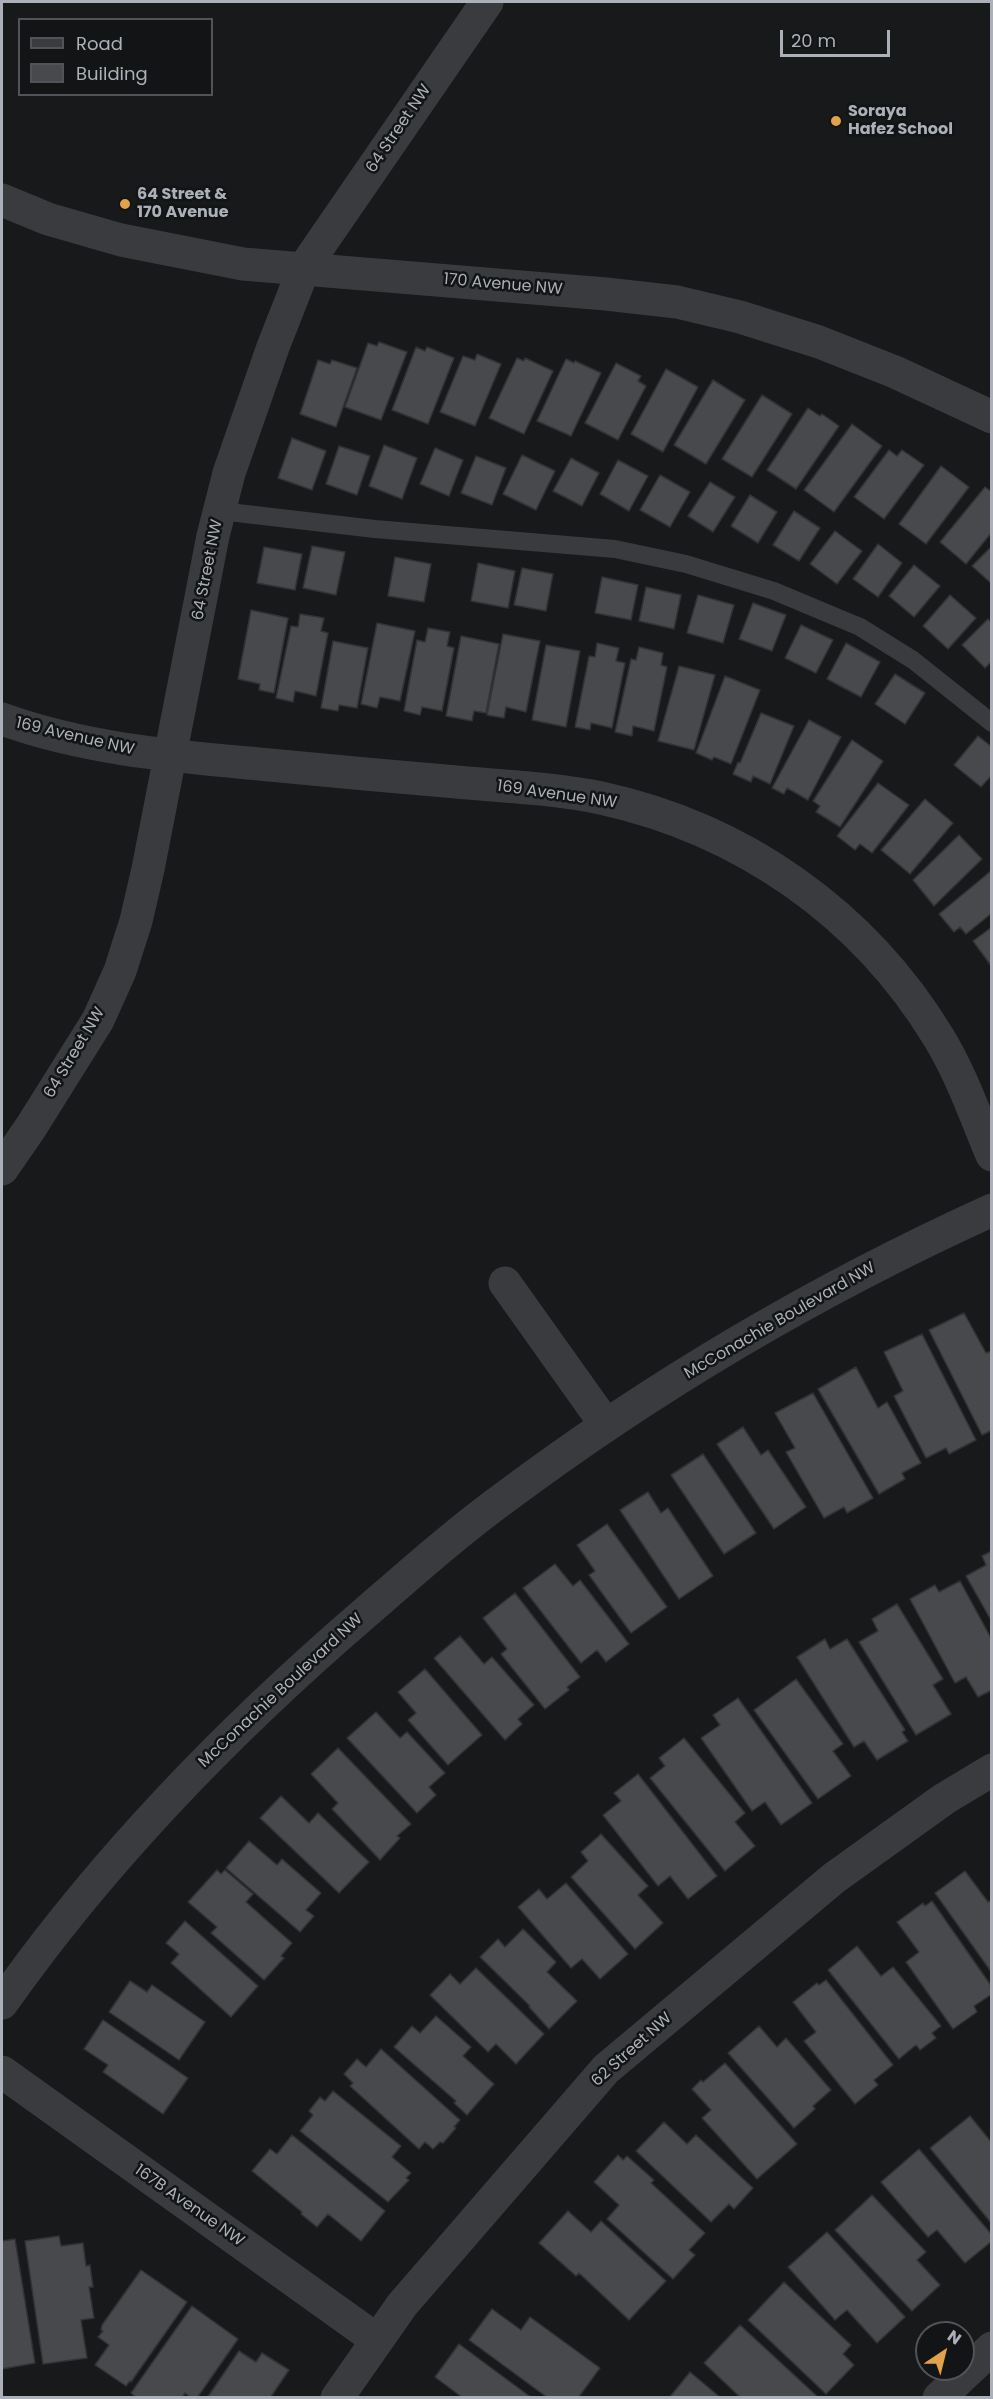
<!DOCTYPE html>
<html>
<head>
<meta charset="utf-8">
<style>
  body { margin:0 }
  #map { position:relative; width:993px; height:2399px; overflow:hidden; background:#18191a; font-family:Poppins,sans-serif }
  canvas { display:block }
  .frame { position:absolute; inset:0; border:3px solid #acb1b9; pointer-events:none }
  .legend { position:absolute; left:18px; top:18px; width:195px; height:78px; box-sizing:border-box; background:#131415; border:2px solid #505357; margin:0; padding:8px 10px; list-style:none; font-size:18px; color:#acb1b9 }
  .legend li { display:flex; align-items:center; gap:12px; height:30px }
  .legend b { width:30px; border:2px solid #505357 }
  .north { position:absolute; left:915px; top:2321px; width:60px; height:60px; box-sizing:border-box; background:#131415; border:2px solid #505357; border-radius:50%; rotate:35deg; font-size:16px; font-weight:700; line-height:24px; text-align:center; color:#acb1b9 }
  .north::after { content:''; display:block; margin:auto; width:21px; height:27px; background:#e0a24a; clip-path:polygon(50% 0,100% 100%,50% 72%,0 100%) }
  .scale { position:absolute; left:780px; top:30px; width:110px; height:27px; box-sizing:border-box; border:3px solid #acb1b9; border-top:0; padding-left:8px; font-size:18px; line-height:21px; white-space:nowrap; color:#acb1b9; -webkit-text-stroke:4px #131415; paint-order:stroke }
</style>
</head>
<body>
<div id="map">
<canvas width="993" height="2399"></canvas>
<div class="frame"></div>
<ul class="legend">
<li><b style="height:8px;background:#3a3b3f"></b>Road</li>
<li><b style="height:16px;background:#48494d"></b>Building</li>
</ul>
<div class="north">N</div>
<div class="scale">20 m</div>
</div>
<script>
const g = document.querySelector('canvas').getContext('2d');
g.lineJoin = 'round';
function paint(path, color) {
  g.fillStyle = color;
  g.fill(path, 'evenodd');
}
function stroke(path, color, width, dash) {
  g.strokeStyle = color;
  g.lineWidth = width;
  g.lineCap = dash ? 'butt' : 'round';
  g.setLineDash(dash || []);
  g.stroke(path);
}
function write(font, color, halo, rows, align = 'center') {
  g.font = font + ' Poppins,sans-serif';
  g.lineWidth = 5;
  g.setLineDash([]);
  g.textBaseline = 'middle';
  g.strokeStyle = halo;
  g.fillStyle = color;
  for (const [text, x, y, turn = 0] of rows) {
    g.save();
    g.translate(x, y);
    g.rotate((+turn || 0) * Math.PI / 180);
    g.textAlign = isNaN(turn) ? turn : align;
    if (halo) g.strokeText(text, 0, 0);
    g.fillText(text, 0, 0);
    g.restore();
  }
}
const building = new Path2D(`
  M379 342 407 352 381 420 345 407 368 343 377 346Z
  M416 347 425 351 427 347 454 358 428 424 392 410Z
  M477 354 501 364 475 426 440 412 463 356 475 360Z
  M517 358 524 361 525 358 553 371 524 434 489 418Z
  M566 359 574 363 575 361 601 373 571 436 537 421Z
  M318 360 330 364 332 360 357 368 336 427 300 414Z
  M616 363 641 376 638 381 646 386 618 440 585 423Z
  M666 369 698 387 663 452 631 434Z
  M713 380 745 400 706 464 674 445Z
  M762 395 792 414 752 477 722 459Z
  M808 408 820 416 822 414 839 426 796 489 767 470Z
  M852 424 882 446 834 512 804 490Z
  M292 438 326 451 312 490 278 478Z
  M384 445 417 458 402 499 369 486Z
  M339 446 370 456 357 495 326 484Z
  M435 448 463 460 449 496 420 484Z
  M889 450 897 456 902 450 924 465 884 519 854 497Z
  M522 455 555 471 536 510 503 494Z
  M476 456 506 468 492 505 461 493Z
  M571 458 599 473 582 506 553 491Z
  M618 460 648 476 629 511 600 494Z
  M941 466 969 487 926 544 899 524Z
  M660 475 690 492 670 527 640 510Z
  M710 482 735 497 713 532 688 516Z
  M985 487 992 492V532L966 564 940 542Z
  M750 495 777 512 758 543 731 526Z
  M794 511 820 528 799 561 773 545Z
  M835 531 862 551 837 584 810 564Z
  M878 544 902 563 878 597 853 579Z
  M312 546 345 552 336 595 303 588Z
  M992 546V584L972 566Z
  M264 547 302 554 295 590 257 583Z
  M395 557 431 564 424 602 388 596Z
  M478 563 515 571 508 608 471 601Z
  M914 565 940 586 914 617 889 596Z
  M522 568 553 574 546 611 514 605Z
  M602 577 638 585 631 620 595 613Z
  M646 587 681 595 674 629 639 621Z
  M698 595 734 605 723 643 687 633Z
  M950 595 976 618 948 649 923 626Z
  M753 603 786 615 772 651 739 639Z
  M251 610 288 618 274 693 259 690 260 684 238 679Z
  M300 614 324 618 321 631 328 633 316 696 295 691 293 702 276 698 291 626 298 627Z
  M988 619 992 623V661L985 668 962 645Z
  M377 623 415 631 400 701 380 697 377 708 361 704Z
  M801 625 833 640 816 673 785 658Z
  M428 628 450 632 447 646 454 648 442 711 422 707 420 715 404 711 417 640 425 642Z
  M503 634 540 641 526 712 506 707 504 718 487 715Z
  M461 636 499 644 486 713 474 711 472 721 446 716Z
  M333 641 368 648 357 708 339 705 338 711 321 708Z
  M597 643 619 648 616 661 625 663 612 728 591 723 590 730 575 727 589 656 595 657Z
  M846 643 880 662 861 697 827 679Z
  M546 645 580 651 566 727 532 720Z
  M639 647 663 653 661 665 667 667 654 731 633 726 632 736 615 732 631 659 636 660Z
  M679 666 715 675 694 750 658 741Z
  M895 674 925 693 905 724 875 704Z
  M725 676 760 690 731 764 714 757 712 760 696 753Z
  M761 713 794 726 770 784 753 776 751 782 733 774 738 762 740 763Z
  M809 720 841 737 808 800 787 788 784 794 772 788Z
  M978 736 992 747V775L981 787 954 765Z
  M852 740 883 761 840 827 816 812 820 806 813 801Z
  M878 783 909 805 872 853 860 844 855 850 837 836Z
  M925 799 953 823 910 874 881 850Z
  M959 835 982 859 934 906 913 880Z
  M992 870V913L966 934 960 927 954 932 939 914Z
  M992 927V967L973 941Z
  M964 1313 986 1353 992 1351V1430L982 1435 929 1330Z
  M922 1334 976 1440 949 1454 946 1448 926 1458 894 1396 903 1391 884 1352Z
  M856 1367 878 1408 887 1402 921 1463 902 1473 905 1479 879 1494 818 1389Z
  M813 1393 873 1498 847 1513 844 1507 824 1518 786 1452 795 1448 775 1413Z
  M743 1427 761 1455 768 1450 806 1507 774 1529 717 1444Z
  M703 1454 756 1533 724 1554 671 1475Z
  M648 1492 661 1513 668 1508 713 1576 679 1599 620 1510Z
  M607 1524 667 1607 631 1633 589 1575 595 1571 577 1545Z
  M992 1551V1622L966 1576 986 1565 982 1556Z
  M555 1564 573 1586 580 1580 629 1644 606 1662 597 1650 581 1663 523 1588Z
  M960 1581 992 1640V1690L978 1697 966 1677 955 1683 910 1599 935 1585 939 1592Z
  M515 1593 580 1677 567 1687 569 1690 545 1709 501 1654 507 1649 483 1618Z
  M897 1604 943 1679 933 1685 951 1714 916 1735 859 1642 878 1631 872 1619Z
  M460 1636 484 1664 492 1657 534 1705 518 1719 522 1724 505 1740 434 1658Z
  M825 1639 830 1649 847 1639 905 1730 902 1732 908 1741 877 1760 864 1741 854 1747 797 1657Z
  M425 1669 482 1735 448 1765 408 1720 416 1713 398 1692Z
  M796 1679 843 1744 833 1751 851 1776 818 1799 754 1710Z
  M738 1698 812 1803 781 1825 765 1802 752 1811 701 1738 720 1725 713 1715Z
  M376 1712 400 1738 407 1732 445 1773 429 1787 436 1795 417 1813 347 1738Z
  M684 1738 745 1813 735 1822 755 1846 725 1871 650 1778 665 1766 659 1758Z
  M338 1748 411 1824 397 1836 400 1838 380 1860 332 1809 338 1803 311 1774Z
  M638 1774 717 1876 688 1899 670 1876 658 1886 603 1815 621 1801 614 1793Z
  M281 1796 309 1823 318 1813 369 1862 339 1893 260 1818Z
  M601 1834 648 1886 638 1895 663 1923 635 1949 571 1877 588 1861 581 1852Z
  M249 1841 277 1865 282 1859 321 1893 306 1910 314 1916 300 1932 226 1868Z
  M217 1870 221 1874 225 1870 253 1894 246 1902 292 1943 281 1956 284 1958 264 1980 211 1933 217 1927 188 1902Z
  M965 1871 988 1902 992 1900V1973L935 1893Z
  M566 1883 628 1954 600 1979 582 1959 571 1968 518 1907 539 1889 547 1899Z
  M932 1901 992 1987V1994L974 2006 977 2012 953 2029 906 1962 919 1952 897 1922 923 1903 925 1906Z
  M185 1921 258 1986 231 2017 171 1963 179 1954 166 1943Z
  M523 1929 556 1962 547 1972 577 2001 549 2029 529 2007 530 2006 480 1957 498 1939 505 1947Z
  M857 1946 881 1976 893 1967 941 2026 932 2033 936 2038 920 2050 916 2045 899 2059 828 1970Z
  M476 1968 544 2034 516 2064 496 2044 488 2052 430 1995 450 1974 460 1984Z
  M826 1980 893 2065 874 2080 878 2085 855 2104 804 2041 816 2032 793 2002 817 1983 819 1985Z
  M130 1981 147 1992 152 1985 205 2022 179 2060 109 2012Z
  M436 2016 471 2047 463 2056 494 2084 467 2115 454 2103 456 2101 394 2047 412 2026 420 2033Z
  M103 2020 188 2078 163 2114 103 2072 108 2065 84 2049Z
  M759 2026 777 2047 786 2038 831 2090 813 2106 815 2109 794 2128 728 2053Z
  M381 2049 460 2120 454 2127 456 2128 443 2143 440 2142 433 2149 425 2142 419 2149 350 2086 353 2083 344 2074 357 2059 366 2067Z
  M725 2063 797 2144 757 2179 702 2118 711 2110 692 2089 701 2080 703 2082Z
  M333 2091 401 2146 392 2157 411 2173 406 2178 409 2180 388 2202 300 2131 313 2115 309 2111 320 2097 325 2101Z
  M970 2116 992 2143V2224L930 2148Z
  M664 2122 687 2144 696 2135 753 2188 734 2209 729 2204 711 2222 636 2151Z
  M292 2135 385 2211 361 2241 328 2214 317 2227 301 2214 302 2212 252 2171 270 2149 277 2154Z
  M919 2149 992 2235V2241L965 2263 937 2230 928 2237 881 2182Z
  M618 2155 623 2160 627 2156 654 2180 651 2183 705 2233 689 2250 695 2255 673 2279 607 2219 619 2205 594 2182Z
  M872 2195 926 2252 917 2260 940 2285 912 2311 835 2230Z
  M568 2211 591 2232 601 2221 666 2281 629 2320 579 2273 576 2276 539 2243Z
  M827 2232 905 2317 877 2343 847 2310 835 2320 788 2267Z
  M59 2236 61 2246 83 2243 86 2266 90 2265 93 2287H89L94 2318 81 2320 87 2358 43 2364 25 2241Z
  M15 2239 35 2363 2 2369V2241Z
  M141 2270 187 2302 131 2382 130 2381 126 2386 95 2365 109 2345 98 2337 103 2331 101 2330 102 2325Z
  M784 2282 851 2345 843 2354 854 2365 826 2394 748 2320Z
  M192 2306 238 2339 197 2398H191L185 2393 182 2398H137L131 2393Z
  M492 2309 521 2330 530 2317 600 2368 578 2398H548L469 2340Z
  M740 2325 819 2398H741L704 2363Z
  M459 2344 532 2398H463L435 2377Z
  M239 2351 256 2362 262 2353 289 2370 270 2398H207Z
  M690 2372 721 2398H669Z`);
paint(building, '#48494d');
stroke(building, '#333336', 1.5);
stroke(new Path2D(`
  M220 511 375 529 615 549 686 564 774 591 860 627 913 660 992 723`), '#3a3b3f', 18);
stroke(new Path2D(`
  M2 719C85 749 172 756 259 764 329 771 398 777 468 783 512 787 558 789 601 798 743 829 864 914 939 1038 961 1074 975 1115 992 1155
  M2 1169 31 1127 98 1020 120 971 136 921 148 869 213 536 229 473 273 347 304 268 487 2
  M505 1283 606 1425
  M2 2072 377 2340
  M337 2398 402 2305 606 2069 834 1878 944 1799 992 1770
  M939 2398 992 2348`), '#3a3b3f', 33);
stroke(new Path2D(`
  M2 200 48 219 121 240 243 264 606 294 677 302 740 317 819 342 895 372 992 417
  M2 2003C105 1857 230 1729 365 1613 410 1574 456 1533 504 1498 655 1385 820 1288 992 1210`), '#3a3b3f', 33);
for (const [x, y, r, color] of [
  [836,121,6,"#e0a24a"],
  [125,204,6,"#e0a24a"]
]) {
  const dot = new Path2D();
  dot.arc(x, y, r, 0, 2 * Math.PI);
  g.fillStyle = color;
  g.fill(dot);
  stroke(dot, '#131415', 2);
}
write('bold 16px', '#acb1b9', '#131415', [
  ["Soraya",848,112],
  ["Hafez School",848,130],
  ["64 Street &",137,195],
  ["170 Avenue",137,213]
], 'left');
write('16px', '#acb1b9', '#131415', [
  ["64 Street NW",399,129,-56],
  ["170 Avenue NW",503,285,5],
  ["64 Street NW",208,570,-79],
  ["169 Avenue NW",75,737,13],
  ["169 Avenue NW",557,795,8],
  ["64 Street NW",75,1053,-59],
  ["McConachie Boulevard NW",780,1321,-30],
  ["McConachie Boulevard NW",281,1691,-43],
  ["62 Street NW",632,2050,-42],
  ["167B Avenue NW",189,2206,35]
]);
</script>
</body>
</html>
